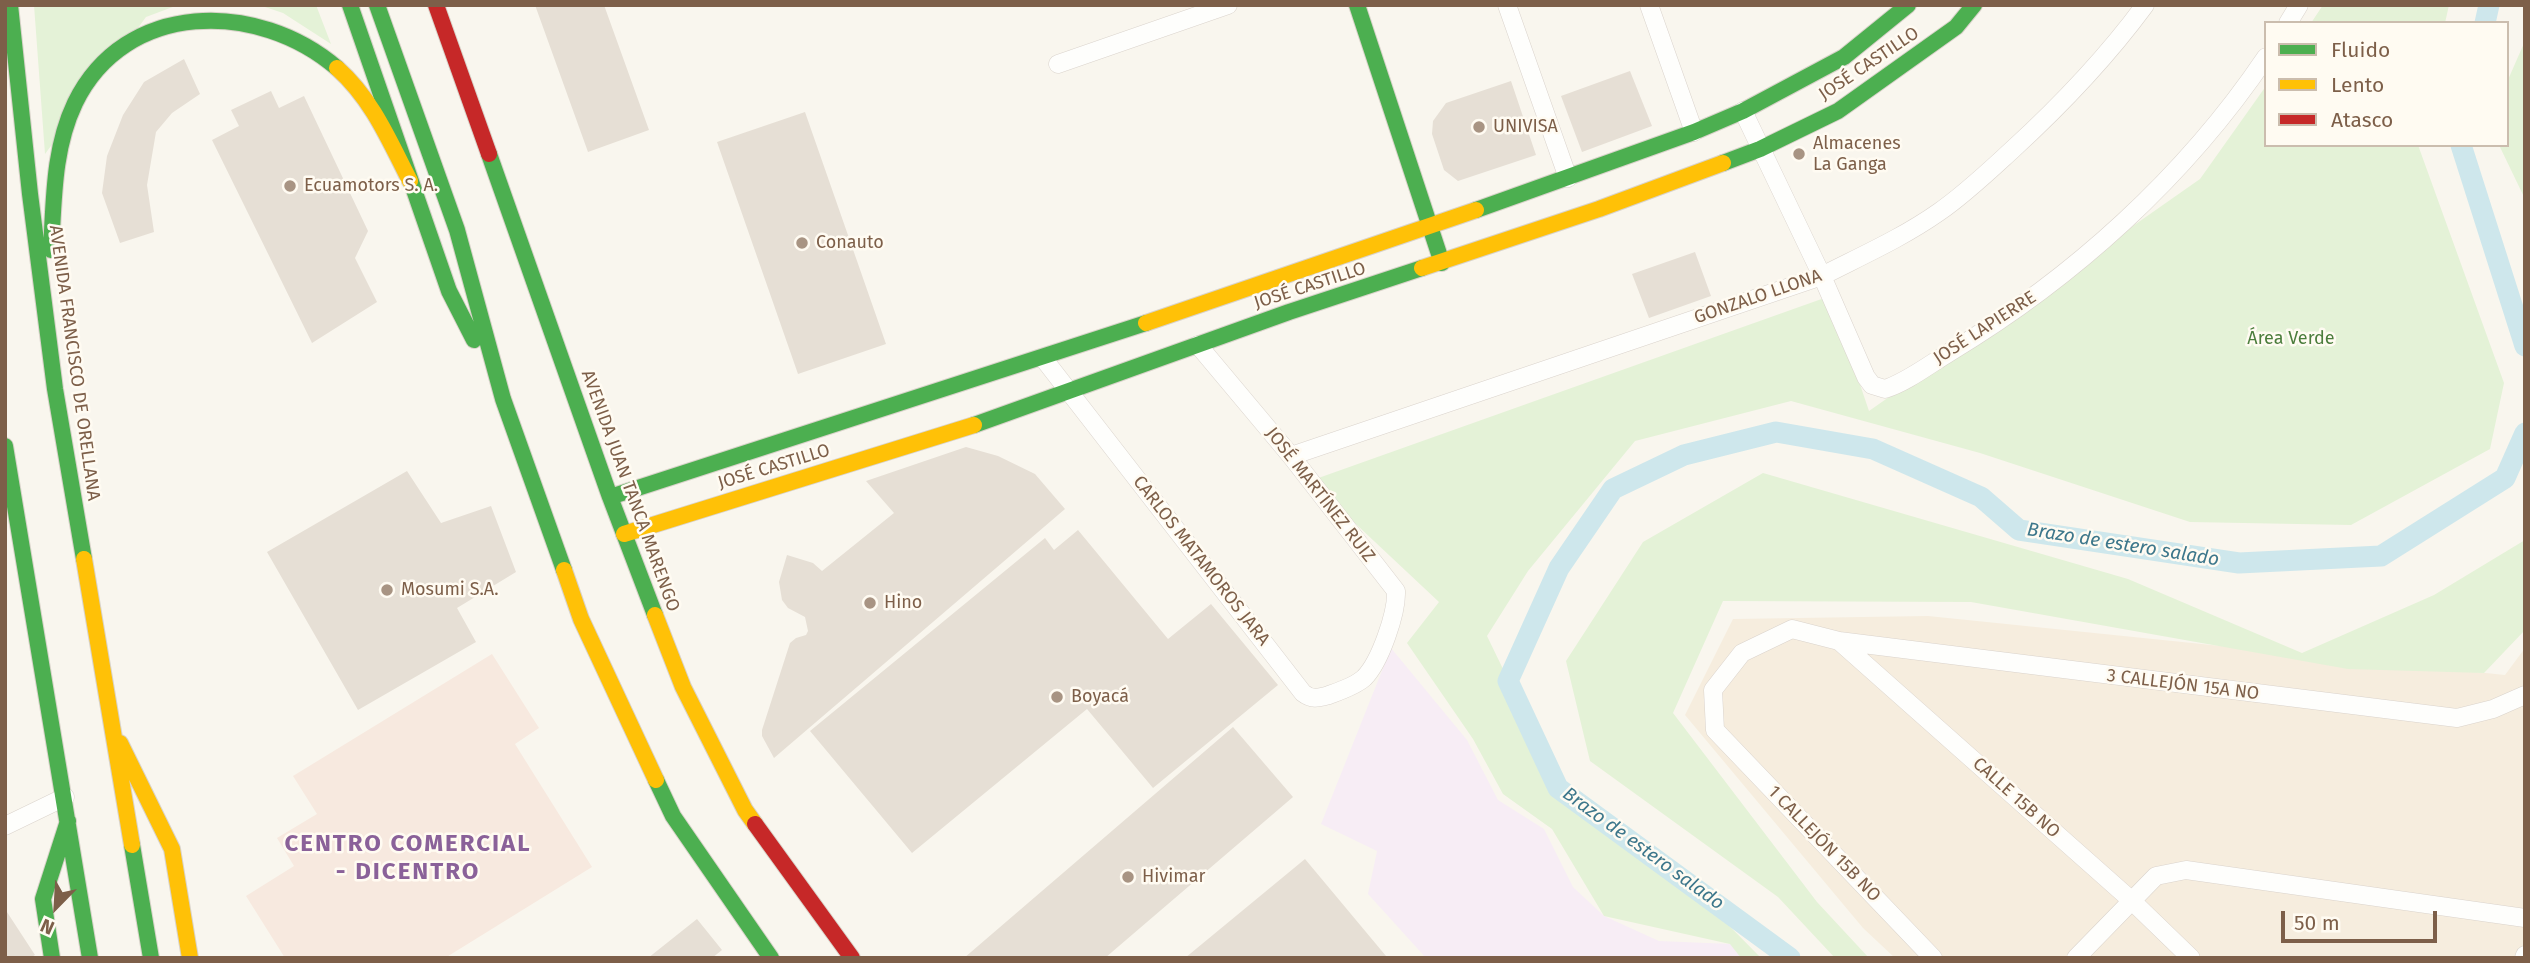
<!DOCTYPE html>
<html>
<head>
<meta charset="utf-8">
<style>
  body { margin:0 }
  #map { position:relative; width:2530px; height:963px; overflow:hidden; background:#f9f6ee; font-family:"Fira Sans",sans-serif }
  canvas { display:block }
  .frame { position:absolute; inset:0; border:7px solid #7d5f49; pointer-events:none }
  .legend { position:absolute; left:2264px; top:21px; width:245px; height:126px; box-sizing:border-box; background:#fffbf2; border:2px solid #cbbdae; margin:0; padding:9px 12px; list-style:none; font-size:21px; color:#7d5f49 }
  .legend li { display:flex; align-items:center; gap:14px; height:35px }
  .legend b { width:35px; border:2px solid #cbbdae }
  .north { position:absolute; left:21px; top:872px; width:70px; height:70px; -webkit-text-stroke:5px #fffbf2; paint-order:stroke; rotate:204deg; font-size:19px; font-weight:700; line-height:28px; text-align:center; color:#7d5f49 }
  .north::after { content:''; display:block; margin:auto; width:24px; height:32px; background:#7d5f49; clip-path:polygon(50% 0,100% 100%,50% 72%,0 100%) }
  .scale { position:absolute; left:2281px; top:911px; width:156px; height:32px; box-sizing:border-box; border:4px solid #7d5f49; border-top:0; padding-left:9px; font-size:21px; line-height:24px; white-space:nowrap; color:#7d5f49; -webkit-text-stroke:5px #fffbf2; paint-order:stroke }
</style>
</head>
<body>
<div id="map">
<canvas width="2530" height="963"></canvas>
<div class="frame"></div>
<ul class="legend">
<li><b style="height:9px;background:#4caf50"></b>Fluido</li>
<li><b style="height:9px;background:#ffc107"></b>Lento</li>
<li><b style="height:9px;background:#c62828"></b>Atasco</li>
</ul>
<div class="north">N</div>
<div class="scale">50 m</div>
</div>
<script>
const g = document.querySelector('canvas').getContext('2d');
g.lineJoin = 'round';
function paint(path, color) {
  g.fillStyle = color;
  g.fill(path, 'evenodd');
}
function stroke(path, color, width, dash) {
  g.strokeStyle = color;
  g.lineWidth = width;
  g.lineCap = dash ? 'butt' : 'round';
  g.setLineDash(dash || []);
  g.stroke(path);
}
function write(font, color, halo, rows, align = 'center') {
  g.font = font + ' "Fira Sans",sans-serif';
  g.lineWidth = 5;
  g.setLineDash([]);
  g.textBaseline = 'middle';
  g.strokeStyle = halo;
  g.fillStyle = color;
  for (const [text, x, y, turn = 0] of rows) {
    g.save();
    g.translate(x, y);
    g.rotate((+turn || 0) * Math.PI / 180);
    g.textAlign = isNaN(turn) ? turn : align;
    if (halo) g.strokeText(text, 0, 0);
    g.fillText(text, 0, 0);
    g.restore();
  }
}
paint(new Path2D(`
  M1928 616 2505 675 2525 648V958H1895L1863 928 1685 715 1733 619Z`), '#f6edde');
paint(new Path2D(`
  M492 654 539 728 515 744 592 867 445 958H285L246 896 294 866 277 838 317 814 293 776Z`), '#f7e9df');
paint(new Path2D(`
  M1391 648 1467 740 1498 800 1544 829 1573 887 1604 916 1659 941 1731 944 1741 958H1426L1368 894 1377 851 1321 824Z`), '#f7edf5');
paint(new Path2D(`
  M34 5H178L146 17 45 154Z
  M259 5H316L331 44 283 13Z
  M2323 5H2449L2445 23H2311Z
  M2525 41V199L2499 145H2507V82Z
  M2266 86V145H2418L2504 383 2490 449 2351 525 2190 522 1980 453 1791 401 1635 441 1528 571 1487 636 1567 801 1687 883 1761 958H1741L1730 944 1604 916 1552 829 1503 794 1473 739 1407 643 1439 602 1310 481 1830 296 1869 411 2200 179Z
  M1763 473 2128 579 2302 653 2434 595 2525 540V630L2484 673 2348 669 1971 602 1723 601 1673 713 1817 902 1869 958H1835L1778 897 1590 761 1566 661 1643 542Z`), '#e4f2d7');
stroke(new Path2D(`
  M2485 23 2489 5
  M2461 145 2525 346
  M1790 958 1558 788 1508 681 1559 568 1613 489 1684 455 1776 432 1873 449 1981 497 2019 530 2239 563 2381 556 2505 478 2525 433`), '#cee7ec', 21);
paint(new Path2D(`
  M535 5H604L649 130 588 152Z
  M184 59 200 94 172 113 156 132 147 185 154 232 120 243 102 193 107 156 123 115 144 82Z
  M1630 71 1652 126 1582 152 1561 96Z
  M1511 81 1536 155 1458 181 1444 170 1432 134 1433 121 1446 103Z
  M271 91 279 108 304 96 368 231 355 258 377 302 312 343 212 140 239 126 231 110Z
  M805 112 886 344 798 374 717 142Z
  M1695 252 1711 296 1649 318 1632 274Z
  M966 447 998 456 1035 474 1065 509 774 758 762 736V730L790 643 796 638 806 635 808 631 805 617 788 608 782 600 779 582 787 555 813 563 822 571 894 513 866 481Z
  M407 471 441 523 491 506 516 572 457 608 476 642 358 710 267 552Z
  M1078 530 1168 639 1211 604 1278 685 1153 788 1087 709 912 853 810 731 1045 538 1054 550Z
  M1233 727 1293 797 1105 958H964Z
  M1305 859 1386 956 1384 958H1185Z
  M5 909 35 955 30 958H5Z
  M697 919 722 950 712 958H648Z`), '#e6dfd5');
const street = new Path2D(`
  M1507 5 1568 178
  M1649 5 1694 132
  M2288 23 2299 5
  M1058 64 1228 5
  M1743 111 1822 276 1866 377 1872 385 1885 389C1907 382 1930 364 1950 352 2073 278 2185 177 2266 57
  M1043 358 1303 693C1312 700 1318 698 1329 695 1340 691 1355 686 1364 678 1380 662 1397 613 1396 591L1291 456 1198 345
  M1291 456 1822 276C1861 256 1902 238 1939 212 1965 194 1988 172 2012 150 2060 106 2106 58 2145 5
  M1839 641 2131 900 2191 958
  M5 826 65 797
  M1933 958 1715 730 1713 690 1742 653 1792 629 1839 641 2457 718 2493 709 2525 695
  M2076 958 2156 876 2186 870 2525 918
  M2524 958 2525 955`);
const fast = new Path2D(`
  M10 5 30 194 55 389 84 559
  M350 5 449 291 474 340
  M377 5 457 230 503 399 564 570
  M1357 5 1442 263
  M489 154 610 497 655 615
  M1723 163 1760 149 1838 111 1956 27 1974 5
  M1476 210 1694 132 1743 111 1844 57 1908 5
  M51 250C54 201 53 149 75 103 125 0 258 0 337 68
  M974 425 1289 312 1422 268
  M5 446 90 958
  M610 497 1146 323
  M656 780 673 816 771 958
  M132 845 151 958
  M52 958 43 899 68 821`);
const slow = new Path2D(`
  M337 68C372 99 389 140 410 181
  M1422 268 1599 209 1723 163
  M1146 323 1476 210
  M624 534 974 425
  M84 559 132 845
  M564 570 581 619 656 780
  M655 615 683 687 745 810 755 824
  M120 743 172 849 190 958`);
const jam = new Path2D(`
  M436 5 489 154
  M755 824 852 958`);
stroke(street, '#dad3cc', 19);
stroke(fast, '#d9d3ca', 18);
stroke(slow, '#d9d3ca', 18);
stroke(jam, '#d9d3ca', 18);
stroke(street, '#fefefc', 18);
stroke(fast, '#4caf50', 16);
stroke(slow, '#ffc107', 16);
stroke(jam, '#c62828', 16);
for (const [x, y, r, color] of [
  [1479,127,7,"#a89483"],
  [1799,154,7,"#a89483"],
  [290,186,7,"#a89483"],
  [802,243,7,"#a89483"],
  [387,590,7,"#a89483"],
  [870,603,7,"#a89483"],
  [1057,697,7,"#a89483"],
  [1128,877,7,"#a89483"]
]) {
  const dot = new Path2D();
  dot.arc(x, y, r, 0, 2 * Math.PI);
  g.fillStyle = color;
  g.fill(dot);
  stroke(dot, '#fffbf2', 2.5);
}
write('18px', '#7d5f49', '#fffbf2', [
  ["JOSÉ CASTILLO",1869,64,-34],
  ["JOSÉ CASTILLO",1310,286,-18],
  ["GONZALO LLONA",1758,297,-19],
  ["JOSÉ LAPIERRE",1985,328,-33],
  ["AVENIDA FRANCISCO DE ORELLANA",74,363,82],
  ["JOSÉ CASTILLO",774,467,-17],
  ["AVENIDA JUAN TANCA MARENGO",630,491,70],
  ["JOSÉ MARTÍNEZ RUIZ",1320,495,52],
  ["CARLOS MATAMOROS JARA",1201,561,52],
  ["3 CALLEJÓN 15A NO",2183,685,7],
  ["CALLE 15B NO",2016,798,42],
  ["1 CALLEJÓN 15B NO",1824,844,46]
]);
write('18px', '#7d5f49', '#fffbf2', [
  ["UNIVISA",1493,127],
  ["Almacenes",1813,144],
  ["La Ganga",1813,165],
  ["Ecuamotors S. A.",304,186],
  ["Conauto",816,243],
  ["Mosumi S.A.",401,590],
  ["Hino",884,603],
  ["Boyacá",1071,697],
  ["Hivimar",1142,877]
], 'left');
write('18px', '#4b7d3c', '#fffbf2', [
  ["Área Verde",2291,339]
]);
write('italic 19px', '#3d778b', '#fffbf2', [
  ["Brazo de estero salado",2123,545,9],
  ["Brazo de estero salado",1643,849,36]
]);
g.letterSpacing = '2px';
write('bold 24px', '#8a6199', '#fffbf2', [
  ["CENTRO COMERCIAL",408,844],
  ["- DICENTRO",408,872]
]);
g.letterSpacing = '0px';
</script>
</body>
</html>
